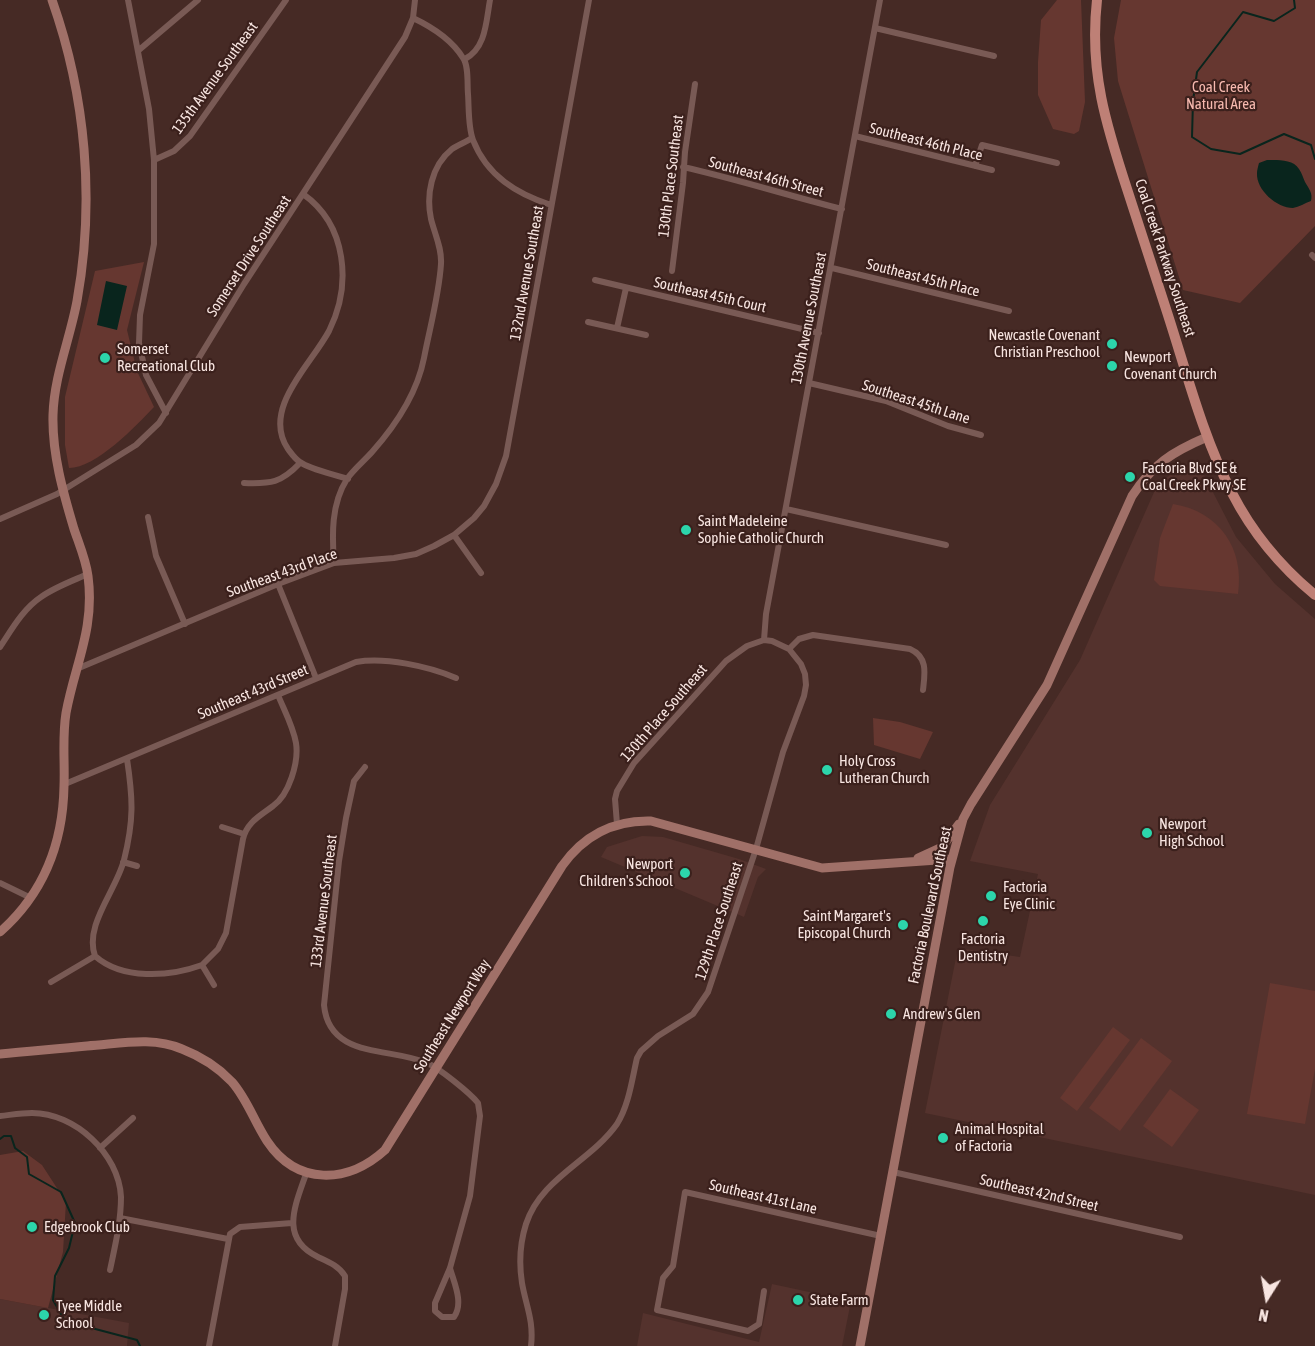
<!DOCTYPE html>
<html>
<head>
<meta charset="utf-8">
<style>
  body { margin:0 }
  #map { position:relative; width:1315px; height:1346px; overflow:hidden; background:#462a25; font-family:"Asap Condensed",sans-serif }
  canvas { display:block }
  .north { position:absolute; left:1237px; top:1268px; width:60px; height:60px; -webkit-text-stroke:4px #3b201c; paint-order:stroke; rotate:191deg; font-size:16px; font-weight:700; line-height:24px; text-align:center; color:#f8e5e1 }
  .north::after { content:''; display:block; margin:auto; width:21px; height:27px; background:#f8e5e1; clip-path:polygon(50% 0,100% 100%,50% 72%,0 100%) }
</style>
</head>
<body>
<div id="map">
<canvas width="1315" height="1346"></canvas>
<div class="north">N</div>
</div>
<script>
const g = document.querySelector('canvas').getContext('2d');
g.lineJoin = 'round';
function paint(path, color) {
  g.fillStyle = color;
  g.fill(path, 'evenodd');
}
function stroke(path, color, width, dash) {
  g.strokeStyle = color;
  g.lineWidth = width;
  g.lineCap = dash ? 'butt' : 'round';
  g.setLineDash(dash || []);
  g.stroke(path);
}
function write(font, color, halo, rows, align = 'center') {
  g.font = font + ' "Asap Condensed",sans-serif';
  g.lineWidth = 4.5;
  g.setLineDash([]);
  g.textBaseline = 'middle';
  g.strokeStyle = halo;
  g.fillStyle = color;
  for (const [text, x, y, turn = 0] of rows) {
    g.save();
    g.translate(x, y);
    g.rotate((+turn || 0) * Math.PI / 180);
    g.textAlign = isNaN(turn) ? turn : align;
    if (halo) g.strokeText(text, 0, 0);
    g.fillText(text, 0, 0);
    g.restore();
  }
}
paint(new Path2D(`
  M1191 466 1201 469 1236 537 1275 584 1315 619V1195L925 1113 958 948 1020 957 1038 874 970 861 990 805 1080 660 1155 490 1166 478 1180 468Z
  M642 836 663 837 739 859 766 869 758 877 744 917 601 857 607 847Z
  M772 1284 851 1301 842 1346H637L643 1313 759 1342Z
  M0 1299 129 1323 127 1346H0Z`), '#54322d');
paint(new Path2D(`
  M1057 0H1081L1085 102 1079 131 1074 134 1053 129 1038 95V62L1041 20Z
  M1121 0H1315V226L1240 303 1183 290 1118 81 1114 38Z
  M144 262 127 330 137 371 154 407C136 426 96 468 69 468L65 445V397L95 271Z
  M1173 504C1219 511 1245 549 1238 594L1160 586 1154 580 1160 538Z
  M873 718 900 722 933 732 920 759 874 745Z
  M1270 983 1315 991V1069L1305 1124 1247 1114Z
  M1113 1027 1130 1040 1077 1111 1060 1098Z
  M1141 1038 1172 1061 1120 1131 1089 1108Z
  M1170 1089 1199 1110 1172 1147 1143 1126Z
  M23 1151 42 1165 66 1202 63 1252 48 1308 0 1299V1155Z`), '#663730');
paint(new Path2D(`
  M1267 160C1278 160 1293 159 1299 169 1302 173 1303 178 1305 182 1309 189 1313 193 1311 201 1305 203 1299 207 1293 208 1277 208 1256 190 1257 173 1257 170 1258 167 1259 163Z
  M106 281 127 286 117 330 97 325Z`), '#09251d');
stroke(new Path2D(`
  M1294 0 1295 8 1274 21 1243 12 1197 72 1193 101 1192 137 1211 149 1240 154 1284 134 1311 145 1315 159
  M0 1139 4 1136H11L15 1148 27 1157 29 1174 61 1192 75 1223 69 1248 55 1276 53 1300 65 1321 137 1340 140 1346`), '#09251d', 2);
stroke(new Path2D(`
  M128 0 149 109 154 160V244L140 315 139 343 146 375 166 413
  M413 18C432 27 452 40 463 58 469 66 467 84 468 94 469 108 468 127 473 140 487 176 517 194 551 205
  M875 28 994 56
  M139 50 198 0
  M465 59C486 48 486 22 490 0
  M855 136 992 170
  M154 160 174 151 190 136 286 0
  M975 166 982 145 1057 163
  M683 167C737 179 789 196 842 209
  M303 194C347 225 352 285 329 331 311 365 261 409 288 449 291 453 295 459 300 462 311 470 334 474 348 479
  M1312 255 1315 258
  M832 268 1009 311
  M672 271 683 183 685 152 695 84
  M595 280 819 333
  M588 322 646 335
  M617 328 626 288
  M809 383 886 401 948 426 981 435
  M244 483C271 484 281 483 300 463
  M786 509 946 545
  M148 517 156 556 185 624
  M0 519 57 494 136 445 159 423 244 284 405 37 413 18 415 0
  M454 535 481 573
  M334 563C332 535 331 504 347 479 354 469 364 461 372 452 396 425 417 394 424 358 430 327 439 295 441 264 442 248 435 235 431 219 426 195 431 166 452 149 458 145 466 142 472 138
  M278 584 316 678
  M764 640 766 614 880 0
  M0 647C12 629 23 609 41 597 55 587 72 581 88 574
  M789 649 799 639 813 635 910 649C928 657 925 673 923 690
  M79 668 278 584 334 563 394 558 416 554 434 546 454 535 474 518 484 506 496 484 506 456 589 0
  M365 767 354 781 346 818 339 861 324 1005C329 1059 390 1047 427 1063 439 1068 470 1093 478 1103L480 1116 470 1196 450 1268 435 1303V1311L442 1317H454C464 1303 454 1283 450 1268
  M65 784 356 662C385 657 428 666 456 678
  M222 827 244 834
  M123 862 137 866
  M0 883 31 898
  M95 956C84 925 116 891 124 860 134 820 133 799 127 759
  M202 965 218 949 226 933 243 839C247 822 260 816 273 806 289 795 299 762 296 743 293 726 284 710 278 695
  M51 982 95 956C122 980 169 977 202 965L214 985
  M0 1116C10 1115 21 1113 32 1113 75 1113 119 1154 121 1197 121 1222 115 1246 110 1270
  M100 1148 133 1118
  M307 1171C296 1204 278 1238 318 1257 329 1262 339 1266 345 1276V1289L335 1346
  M893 1172 1180 1237
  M120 1218 228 1239
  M764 1291 759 1324 748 1331 657 1310 663 1278 673 1266 685 1192 881 1236
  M209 1346 230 1234 240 1227 292 1223
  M531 1346C534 1321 526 1306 522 1283 519 1264 520 1243 526 1224 541 1178 590 1162 617 1124 629 1105 632 1079 637 1058L641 1051 658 1036 693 1014 708 992 756 849 783 752 804 696 806 685 805 674 801 664 789 649 772 641 764 640 747 646 726 661 634 763 617 791 615 799 617 824`), '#795a55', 6);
stroke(new Path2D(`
  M918 858 942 847 959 824
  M0 932C43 894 63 843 64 786 65 761 62 738 66 713 75 664 95 629 88 576 86 560 79 544 74 529 63 492 52 454 53 415 54 376 70 339 77 301 95 201 86 96 52 0
  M0 1054C29 1051 58 1049 87 1046 119 1044 152 1036 182 1049 200 1056 218 1067 232 1082 247 1099 254 1121 267 1141 297 1186 348 1184 385 1150L562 866C584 835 613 820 651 821L822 868 952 859
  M860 1346 950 867 963 819 971 804 1047 685 1132 496C1153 464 1172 452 1207 437`), '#a07068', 9);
stroke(new Path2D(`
  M1097 0C1089 71 1106 125 1128 192 1141 231 1153 270 1166 309 1186 370 1202 435 1232 493 1252 532 1281 567 1315 595`), '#be8076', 10);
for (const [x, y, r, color] of [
  [1112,344,6,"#2cd5ab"],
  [105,358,6,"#2cd5ab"],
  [1112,366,6,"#2cd5ab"],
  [1130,477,6,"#2cd5ab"],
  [686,530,6,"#2cd5ab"],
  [827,770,6,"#2cd5ab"],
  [1147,833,6,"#2cd5ab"],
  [685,873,6,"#2cd5ab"],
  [991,896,6,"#2cd5ab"],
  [983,921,6,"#2cd5ab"],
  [903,925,6,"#2cd5ab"],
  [891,1014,6,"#2cd5ab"],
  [943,1138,6,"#2cd5ab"],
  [32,1227,6,"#2cd5ab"],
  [798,1300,6,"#2cd5ab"],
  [44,1315,6,"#2cd5ab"]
]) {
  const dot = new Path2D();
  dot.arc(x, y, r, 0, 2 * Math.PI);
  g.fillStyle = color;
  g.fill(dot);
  stroke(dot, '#3b201c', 2);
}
write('15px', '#f8e5e1', '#3b201c', [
  ["135th Avenue Southeast",215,78,-54],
  ["Southeast 46th Place",926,142,14],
  ["130th Place Southeast",671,176,-83],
  ["Southeast 46th Street",766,177,15],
  ["Somerset Drive Southeast",249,256,-57],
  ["Coal Creek Parkway Southeast",1165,258,72],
  ["132nd Avenue Southeast",527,273,-80],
  ["Southeast 45th Place",923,278,14],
  ["Southeast 45th Court",710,295,13],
  ["130th Avenue Southeast",809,318,-79],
  ["Southeast 45th Lane",916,402,18],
  ["Southeast 43rd Place",282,573,-20],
  ["Southeast 43rd Street",253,692,-23],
  ["130th Place Southeast",664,713,-49],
  ["133rd Avenue Southeast",324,901,-83],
  ["Factoria Boulevard Southeast",930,905,-78],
  ["129th Place Southeast",719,921,-72],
  ["Southeast Newport Way",452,1016,-58],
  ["Southeast 42nd Street",1039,1193,13],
  ["Southeast 41st Lane",763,1197,13]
]);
write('15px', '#f7b9af', '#3b201c', [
  ["Coal Creek",1221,87],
  ["Natural Area",1221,104]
]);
write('15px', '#f8e5e1', '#3b201c', [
  ["Newcastle Covenant",1100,335,"right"],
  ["Christian Preschool",1100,352,"right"],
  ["Somerset",117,349],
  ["Recreational Club",117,366],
  ["Newport",1124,357],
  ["Covenant Church",1124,374],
  ["Factoria Blvd SE &",1142,468],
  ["Coal Creek Pkwy SE",1142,485],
  ["Saint Madeleine",698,521],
  ["Sophie Catholic Church",698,538],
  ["Holy Cross",839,761],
  ["Lutheran Church",839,778],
  ["Newport",1159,824],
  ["High School",1159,841],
  ["Newport",673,864,"right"],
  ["Children's School",673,881,"right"],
  ["Factoria",1003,887],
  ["Eye Clinic",1003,904],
  ["Saint Margaret's",891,916,"right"],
  ["Episcopal Church",891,933,"right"],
  ["Factoria",983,939,"center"],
  ["Dentistry",983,956,"center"],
  ["Andrew's Glen",903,1014],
  ["Animal Hospital",955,1129],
  ["of Factoria",955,1146],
  ["Edgebrook Club",44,1227],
  ["State Farm",810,1300],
  ["Tyee Middle",56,1306],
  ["School",56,1323]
], 'left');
</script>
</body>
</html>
